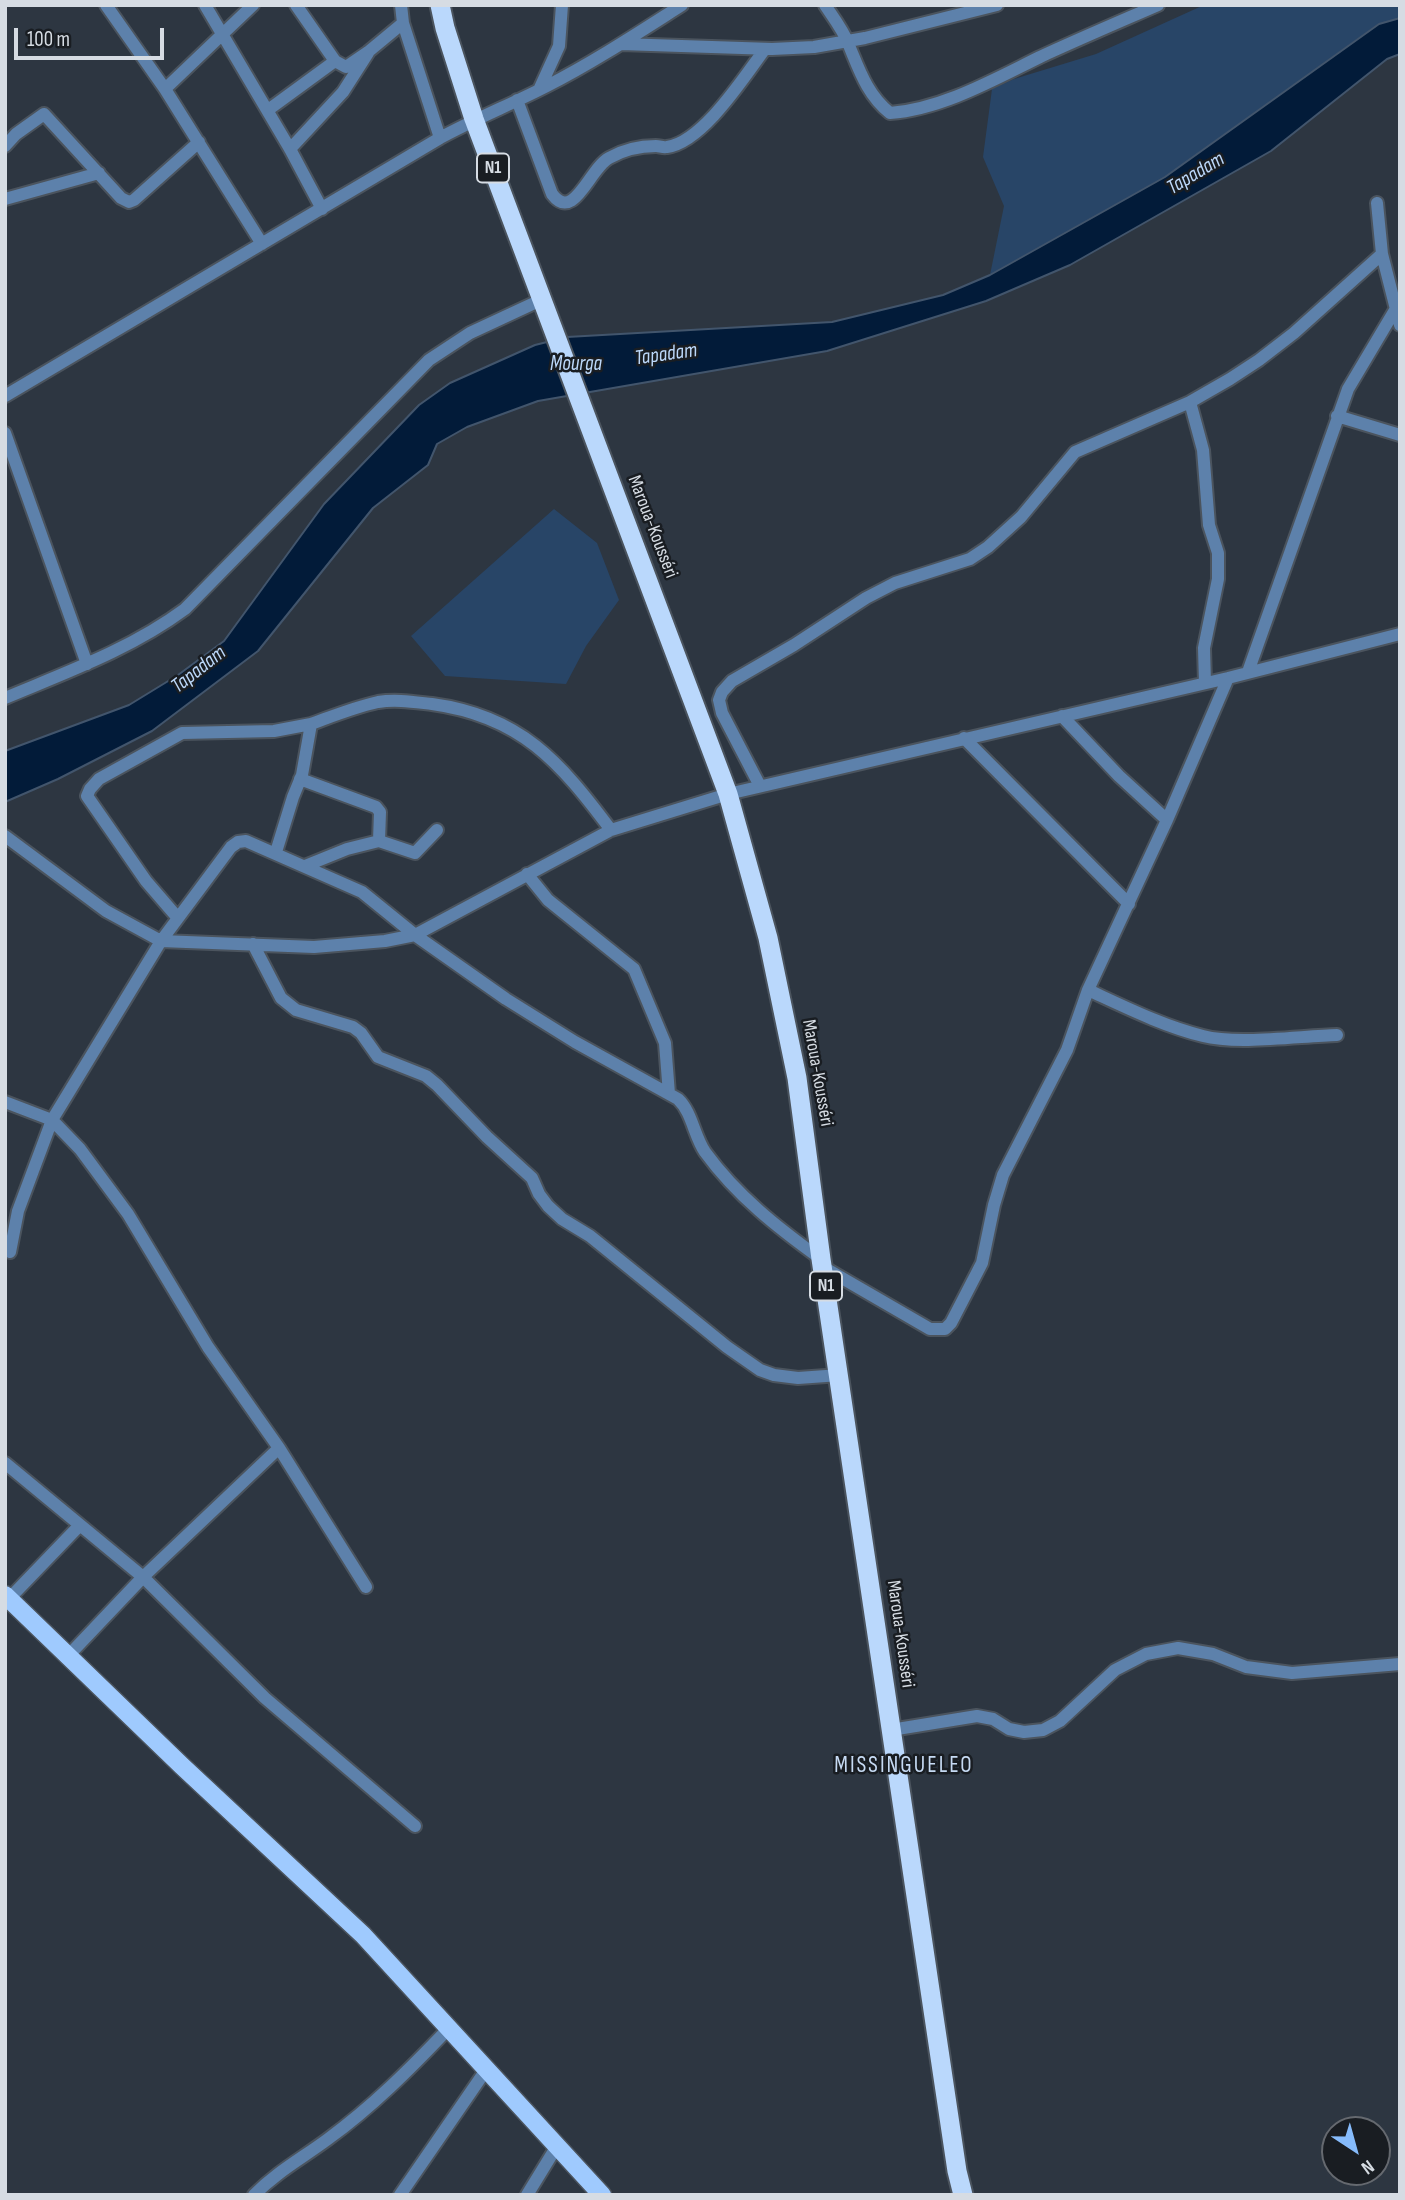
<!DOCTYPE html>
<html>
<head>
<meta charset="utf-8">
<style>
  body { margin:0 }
  #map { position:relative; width:1405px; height:2200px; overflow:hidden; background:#2d3641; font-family:"Sofia Sans Condensed",sans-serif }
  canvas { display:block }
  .frame { position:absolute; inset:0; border:7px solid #d6dce3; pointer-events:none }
  .north { position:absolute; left:1321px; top:2116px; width:70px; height:70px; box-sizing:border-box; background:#191d22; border:2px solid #65696f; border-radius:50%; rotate:144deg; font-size:19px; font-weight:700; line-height:28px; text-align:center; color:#d6dce3 }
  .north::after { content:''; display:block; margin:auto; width:24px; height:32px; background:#86bbfb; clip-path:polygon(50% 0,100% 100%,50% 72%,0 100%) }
  .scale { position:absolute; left:14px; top:28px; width:150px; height:32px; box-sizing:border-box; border:4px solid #d6dce3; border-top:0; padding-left:9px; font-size:21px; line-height:24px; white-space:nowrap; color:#d6dce3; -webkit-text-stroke:5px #191d22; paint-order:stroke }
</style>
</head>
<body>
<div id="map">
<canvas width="1405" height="2200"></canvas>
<div class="frame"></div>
<div class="north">N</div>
<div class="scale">100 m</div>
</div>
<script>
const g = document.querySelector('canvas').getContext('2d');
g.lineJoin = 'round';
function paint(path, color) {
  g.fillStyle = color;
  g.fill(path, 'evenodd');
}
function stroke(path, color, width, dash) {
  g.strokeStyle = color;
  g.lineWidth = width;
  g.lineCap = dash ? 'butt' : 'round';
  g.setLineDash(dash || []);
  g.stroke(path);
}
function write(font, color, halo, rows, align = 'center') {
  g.font = font + ' "Sofia Sans Condensed",sans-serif';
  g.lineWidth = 5;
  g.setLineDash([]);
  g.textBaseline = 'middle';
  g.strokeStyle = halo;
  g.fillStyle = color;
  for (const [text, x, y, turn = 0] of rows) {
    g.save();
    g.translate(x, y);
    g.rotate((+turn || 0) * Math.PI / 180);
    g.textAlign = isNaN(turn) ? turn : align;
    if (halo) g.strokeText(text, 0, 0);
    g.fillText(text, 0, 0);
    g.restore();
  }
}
paint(new Path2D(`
  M1204 5H1400V18L1378 24 1165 177 990 275 1004 206 983 157 992 89 1014 79 1096 54Z
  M554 509 597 543 619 600 586 646 566 684 445 676 411 636Z`), '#284567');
const water = new Path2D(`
  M1400 18V54L1387 59 1271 151 1070 265 986 301 827 351 538 401 467 427 437 444 428 465 373 508 258 651 152 731 58 779 5 802V751L129 705 178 675 224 641 324 504 419 405 450 383 535 345 567 337 832 322 943 295 990 275 1165 177 1379 24Z`);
paint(water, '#021b39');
stroke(water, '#42556c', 2);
const minor = new Path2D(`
  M106 5 165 89 262 244
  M205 5 290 149 322 209
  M296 5 335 61 346 67 368 52 403 23
  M401 5 403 23 440 138
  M825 5C833 17 843 30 848 43 859 69 867 95 890 113 942 109 993 80 1040 57 1079 39 1119 22 1158 5
  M621 44 772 49 814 47 865 38 997 5
  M165 89 253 5
  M539 90 559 46 562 5
  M517 100 552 194C574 223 589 169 609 158 623 150 640 146 656 146 660 146 663 148 667 147 703 142 744 77 765 49
  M268 110 335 61
  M5 146 16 134 44 114 121 198 129 202 134 200 199 142
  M290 149 343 92 368 53
  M5 199 99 173
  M1377 203 1382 254 1400 325
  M5 396 440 138C475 119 512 104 547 86 594 62 638 33 682 5
  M1190 402 1203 450 1209 525 1218 553V579L1204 648 1205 683
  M1337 416 1400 435
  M5 433 87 664
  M1248 672 1348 389 1395 310
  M5 698C67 672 131 649 185 609L429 360 470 333 543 299
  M1062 716 1119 776 1167 820
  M311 724C333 716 355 707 378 702 396 699 414 702 432 704 521 716 560 762 611 830
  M964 738 1129 904
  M300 779 376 807 380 812 379 841
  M760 786 722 713 719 700 722 692 732 681 794 645 866 598 895 583 970 559 988 547 1021 517 1075 452 1190 402 1230 379 1259 360 1294 333 1382 254
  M5 836 106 911 161 941 314 947 385 941 415 935 611 830 728 794 1228 678 1400 634
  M305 866 347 849 379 841 415 853 437 830
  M527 874 548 900 634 969 665 1043 669 1094
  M177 917 146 881 87 796 90 789 99 779 182 733 274 731 311 724 302 775 293 797 276 852
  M253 944 281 998 296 1010 353 1027 361 1033 378 1057 426 1076 437 1085 487 1137 532 1178 539 1194 548 1206 562 1219 590 1236 727 1347 760 1370 774 1375 798 1378 840 1375
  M1088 990C1125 1007 1163 1026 1203 1036 1237 1045 1300 1036 1337 1035
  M5 1102 52 1120 80 1149 128 1214 208 1347 279 1448 366 1587
  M10 1252 18 1211 52 1120 161 941 231 847 238 842 246 841 362 892 415 935 506 999 575 1042 678 1099C692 1112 694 1136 705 1152 737 1196 778 1228 821 1259
  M823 1267 930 1329H945L951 1323 982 1263 994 1205 1003 1175 1067 1050 1088 990 1167 820 1228 678
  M5 1463 143 1577 265 1698 415 1826
  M5 1603 80 1525
  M69 1655 143 1577 279 1448
  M891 1730 977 1716 993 1719 1009 1729 1024 1732 1043 1730 1060 1721 1115 1670 1146 1654 1178 1648 1213 1654 1246 1667 1292 1673 1400 1664
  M254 2195C278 2171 301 2159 328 2139 372 2107 410 2069 448 2029
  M400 2195 486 2070
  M527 2195 557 2146`);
const primary = new Path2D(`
  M5 1595 182 1766 363 1935 602 2195`);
const trunk = new Path2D(`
  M440 5 445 28 474 119 728 794 768 938 797 1078 821 1259 957 2171 963 2195`);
stroke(minor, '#4b545e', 16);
stroke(primary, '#4b545e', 21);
stroke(trunk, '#4b545e', 23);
stroke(minor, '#5d81ab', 12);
stroke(primary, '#9fcafe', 18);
stroke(trunk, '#bad8fc', 19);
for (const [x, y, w] of [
  [493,168,32],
  [826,1286,32]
]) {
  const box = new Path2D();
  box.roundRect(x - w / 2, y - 14.5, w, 29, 5);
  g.fillStyle = '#191d22';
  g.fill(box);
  stroke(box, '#d6dce3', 2);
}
write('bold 18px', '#d6dce3', null, [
  ["N1",493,168],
  ["N1",826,1286]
]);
write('19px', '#d6dce3', '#191d22', [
  ["Maroua-Kousséri",652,527,69],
  ["Maroua-Kousséri",817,1073,80],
  ["Maroua-Kousséri",900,1634,82]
]);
write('italic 21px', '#bcd8fa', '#191d22', [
  ["Tapadam",1196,174,-31],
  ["Tapadam",666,355,-8],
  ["Mourga",576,365],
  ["Tapadam",199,670,-38]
]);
g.letterSpacing = '2px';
write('23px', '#c6daf3', '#191d22', [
  ["MISSINGUELEO",904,1766]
]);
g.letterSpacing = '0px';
</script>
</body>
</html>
